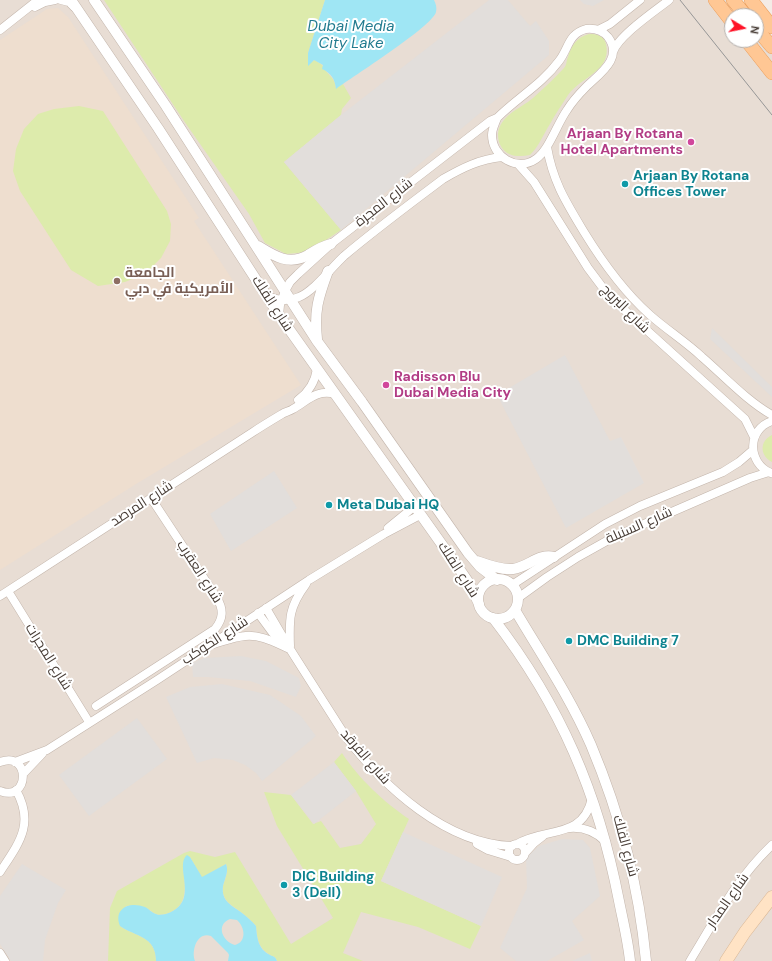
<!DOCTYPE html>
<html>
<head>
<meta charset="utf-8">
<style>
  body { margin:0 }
  #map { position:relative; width:772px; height:961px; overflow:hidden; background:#f4ece6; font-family:"DM Sans",sans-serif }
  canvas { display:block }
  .north { position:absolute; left:724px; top:8px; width:40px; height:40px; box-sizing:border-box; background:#fff; border:1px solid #b5b1ae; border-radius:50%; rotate:100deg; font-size:11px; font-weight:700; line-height:16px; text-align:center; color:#473c35 }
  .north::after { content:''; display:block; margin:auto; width:14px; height:18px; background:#ff1227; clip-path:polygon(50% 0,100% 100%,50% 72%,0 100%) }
</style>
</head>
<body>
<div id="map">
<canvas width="772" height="961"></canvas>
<div class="north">N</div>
</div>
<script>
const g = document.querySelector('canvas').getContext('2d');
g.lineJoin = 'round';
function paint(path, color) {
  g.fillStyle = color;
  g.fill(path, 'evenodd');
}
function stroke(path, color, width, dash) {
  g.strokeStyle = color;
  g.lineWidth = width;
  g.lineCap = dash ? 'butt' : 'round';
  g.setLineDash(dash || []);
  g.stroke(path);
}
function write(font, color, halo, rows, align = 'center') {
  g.font = font + ' "DM Sans",Cairo,sans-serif';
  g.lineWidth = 4;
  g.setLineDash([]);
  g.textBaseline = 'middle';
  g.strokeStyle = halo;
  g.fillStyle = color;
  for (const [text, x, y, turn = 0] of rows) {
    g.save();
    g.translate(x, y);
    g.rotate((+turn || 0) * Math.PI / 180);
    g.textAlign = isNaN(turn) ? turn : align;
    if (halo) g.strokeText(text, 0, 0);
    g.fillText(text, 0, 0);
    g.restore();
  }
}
paint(new Path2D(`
  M0 0H739L752 16H732V40H756V22L772 42V961H0Z`), '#e8ddd4');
paint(new Path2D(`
  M58 8 68 17 199 218 194 221 301 385 136 484 0 570V40L47 9Z`), '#eedecf');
paint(new Path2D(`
  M104 0H325L308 53V65L314 60C323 65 321 63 326 71 332 79 334 77 336 88L343 84 351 98 342 109 341 115 284 162 341 230 308 252 286 254 265 243 249 214 184 121Z
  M589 34C596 34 604 35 606 44 612 71 582 76 568 95 562 105 555 114 550 124 543 135 539 146 530 155 520 157 508 157 502 148 499 144 498 139 498 134 500 115 520 109 533 98 543 89 554 79 564 68 567 65 566 61 568 57 571 46 577 37 589 34Z
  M79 106 103 111 167 211 171 224 170 241 161 258 145 274 125 282 98 286 71 270 20 191 13 171 16 149 24 129 38 114 54 109Z
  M772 435V462C760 456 759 441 772 435Z
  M342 753C358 778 385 803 409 819L381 881 481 926 470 949 418 927 361 912 343 953 363 961H277C275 956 274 957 270 955 258 948 257 938 256 926 252 921 247 917 242 913 232 905 221 901 223 886 225 879 229 871 226 864L202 878 190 857 183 868C185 884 189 904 171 912 167 914 160 916 156 914 153 913 150 910 148 909 141 905 134 905 126 906L120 926C136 937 156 936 156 961H108L110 908 117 891 184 853 190 851 215 857 235 852 291 944 333 918 277 826 264 792 291 795 313 824 321 821 340 848 361 844 376 824 356 791 334 762Z`), '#ddebac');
paint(new Path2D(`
  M489 0H508L530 26 536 21 549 41V55L341 230 284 162 341 115Z
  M580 0H604L593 6 584 4Z
  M712 328 772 387V397L710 339Z
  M565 355 610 441 621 437 644 483 566 528 497 395Z
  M274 471 297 508 231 551 210 514Z
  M241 656 266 661 299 678 301 686 296 697 250 681 208 677H193L192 663 204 658Z
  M222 684 270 695 301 716 316 736 262 781 256 773 245 765 233 760 214 758 197 763 166 697 190 687Z
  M137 718 167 759 89 816 59 775Z
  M334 762 356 791 314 824 291 795Z
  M403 832 502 877 481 926 381 881Z
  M562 839 583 840 590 848 600 896 572 921 584 940 547 961H516L500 948 527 888 526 858 539 846Z
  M22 864 66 890 58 903 45 940 43 961H11L0 944V896Z
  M590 953 592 961H572Z`), '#e2dedb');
paint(new Path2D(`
  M325 0H434C436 4 437 8 436 12 433 26 352 77 336 89 335 79 331 73 322 69L323 65 314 60 308 66V53Z
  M187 855 190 857 202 877 226 864C229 871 225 878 223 886 221 902 232 905 242 913 247 917 252 921 256 926 257 938 258 949 270 955 274 957 275 956 277 961H228L229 955 228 953 211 936C197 931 191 951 195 961H156C156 936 136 937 120 926 113 908 130 901 145 907 149 909 152 913 156 914 160 916 167 914 171 912 199 899 174 866 187 855ZM230 919 237 920C245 927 247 942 235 945 223 942 215 925 230 919Z`), '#9fe6f4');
const minor = new Path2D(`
  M61 0 69 2 74 7
  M35 7 45 2 55 0
  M586 29C595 28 602 30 608 37 624 58 599 74 586 87 579 94 572 102 567 110 557 124 549 150 536 159 517 172 492 157 492 135 492 129 495 124 497 118 517 98 542 84 559 61 569 48 568 34 586 29Z
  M0 30 38 0
  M598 30 610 24 640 0
  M613 52C618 36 655 11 669 0
  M547 147C553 182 566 202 584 232 603 263 623 291 650 315 667 330 686 342 702 357 724 376 747 401 772 415
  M518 164 534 182 588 268 609 296 745 419 754 437
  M266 295C276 300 288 302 299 297 314 291 331 268 344 256 376 229 410 204 443 179 462 168 480 159 502 157
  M279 315 280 305 285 291 290 282 298 274 331 244 490 121 497 118
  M298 400C309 392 315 382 317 369
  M771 473C747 463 747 429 772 421
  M388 528 415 506
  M512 585 605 524 640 506 723 472 739 462 753 450
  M8 591 89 722
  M0 596 253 432C262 426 272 420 282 414 285 412 290 411 293 409 307 401 317 389 335 394
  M518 598 547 577 578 557 612 538 750 478 769 472
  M266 608 290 649 346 737C384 787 446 844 512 846
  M258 613 272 632 285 644
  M214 644C224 641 234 637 245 636 260 634 276 643 290 649
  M290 646C289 618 289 607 306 584
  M96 706 215 629C223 619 224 610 217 598L151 498
  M0 762C31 750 30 803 0 791
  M15 762 47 750 157 680 309 580 384 534 420 515
  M24 773 42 754
  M570 828C584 827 596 832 606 842
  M509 852a8 8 0 1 1 16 0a8 8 0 1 1-16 0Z
  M477 844 488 850 511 857
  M517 844C545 827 583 840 592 798
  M525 853 534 843 543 836
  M0 872C19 843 35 824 16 790
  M0 953 5 961
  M690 961C715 920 737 878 772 845`);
const tertiary = new Path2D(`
  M71 0 158 128 279 315 460 570 469 583 479 604
  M94 0 166 106 317 341 362 402 468 553 480 567 497 580
  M258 246C274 256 289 266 308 255 316 250 322 246 331 244
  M317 339C314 311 318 298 328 271
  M477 561C488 565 501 570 513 569 528 567 539 553 554 557
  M478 599a20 20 0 1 1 40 0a20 20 0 1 1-40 0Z
  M515 610C541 654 570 697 591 745 620 814 639 886 646 961
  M493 618C561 706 598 793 619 901 623 921 628 941 630 961`);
const secondary = new Path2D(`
  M726 961 745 932 772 897`);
const primary = new Path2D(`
  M715 0 732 22
  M733 0 746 16
  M751 0 772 27
  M756 28 772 47
  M746 40 772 73`);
stroke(minor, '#c3b5ab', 9);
stroke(tertiary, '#c3b5ab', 11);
stroke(secondary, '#dab795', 13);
stroke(primary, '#ea9f5e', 14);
stroke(minor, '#fff', 8);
stroke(tertiary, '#fff', 10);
stroke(secondary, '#ffe3c5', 12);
stroke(primary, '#ffc794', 13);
stroke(new Path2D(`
  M680 0 772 115`), '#969696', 1);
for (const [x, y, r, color] of [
  [691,142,4,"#d1479c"],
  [625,184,4,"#0f9aa8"],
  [117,281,4,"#8d6e63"],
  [386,385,4,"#d1479c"],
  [329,505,4,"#0f9aa8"],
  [569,641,4,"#0f9aa8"],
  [284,885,4,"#0f9aa8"]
]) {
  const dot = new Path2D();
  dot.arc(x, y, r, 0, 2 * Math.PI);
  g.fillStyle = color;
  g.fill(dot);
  stroke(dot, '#fff', 1.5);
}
write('bold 14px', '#b23c85', '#fff', [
  ["Arjaan By Rotana",683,134],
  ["Hotel Apartments",683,150],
  ["Radisson Blu",394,377,"left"],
  ["Dubai Media City",394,393,"left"]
], 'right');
write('bold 14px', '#0d838f', '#fff', [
  ["Arjaan By Rotana",633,176],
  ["Offices Tower",633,192],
  ["Meta Dubai HQ",337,505],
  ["DMC Building 7",577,641],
  ["DIC Building",292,877],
  ["3 (Dell)",292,893]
], 'left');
write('14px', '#473c35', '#fff', [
  ["شارع المجرة",384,203,-38],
  ["شارع الفلك",272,304,57],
  ["شارع البروج",625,309,45],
  ["شارع المرصد",142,504,-33],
  ["شارع السنبلة",639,526,-24],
  ["شارع الفلك",458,570,57],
  ["شارع العقرب",199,572,57],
  ["شارع الكوكب",215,641,-33],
  ["شارع المجرات",48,657,58],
  ["شارع الفرقد",365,757,49],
  ["شارع الفلك",625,846,75],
  ["شارع المدار",728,901,-55]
]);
write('bold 14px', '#785e54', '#fff', [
  ["الجامعة",125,273],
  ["الأمريكية في دبي",125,289]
], 'left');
write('italic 15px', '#227b8f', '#fff', [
  ["Dubai Media",351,27],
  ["City Lake",351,44]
]);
</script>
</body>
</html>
